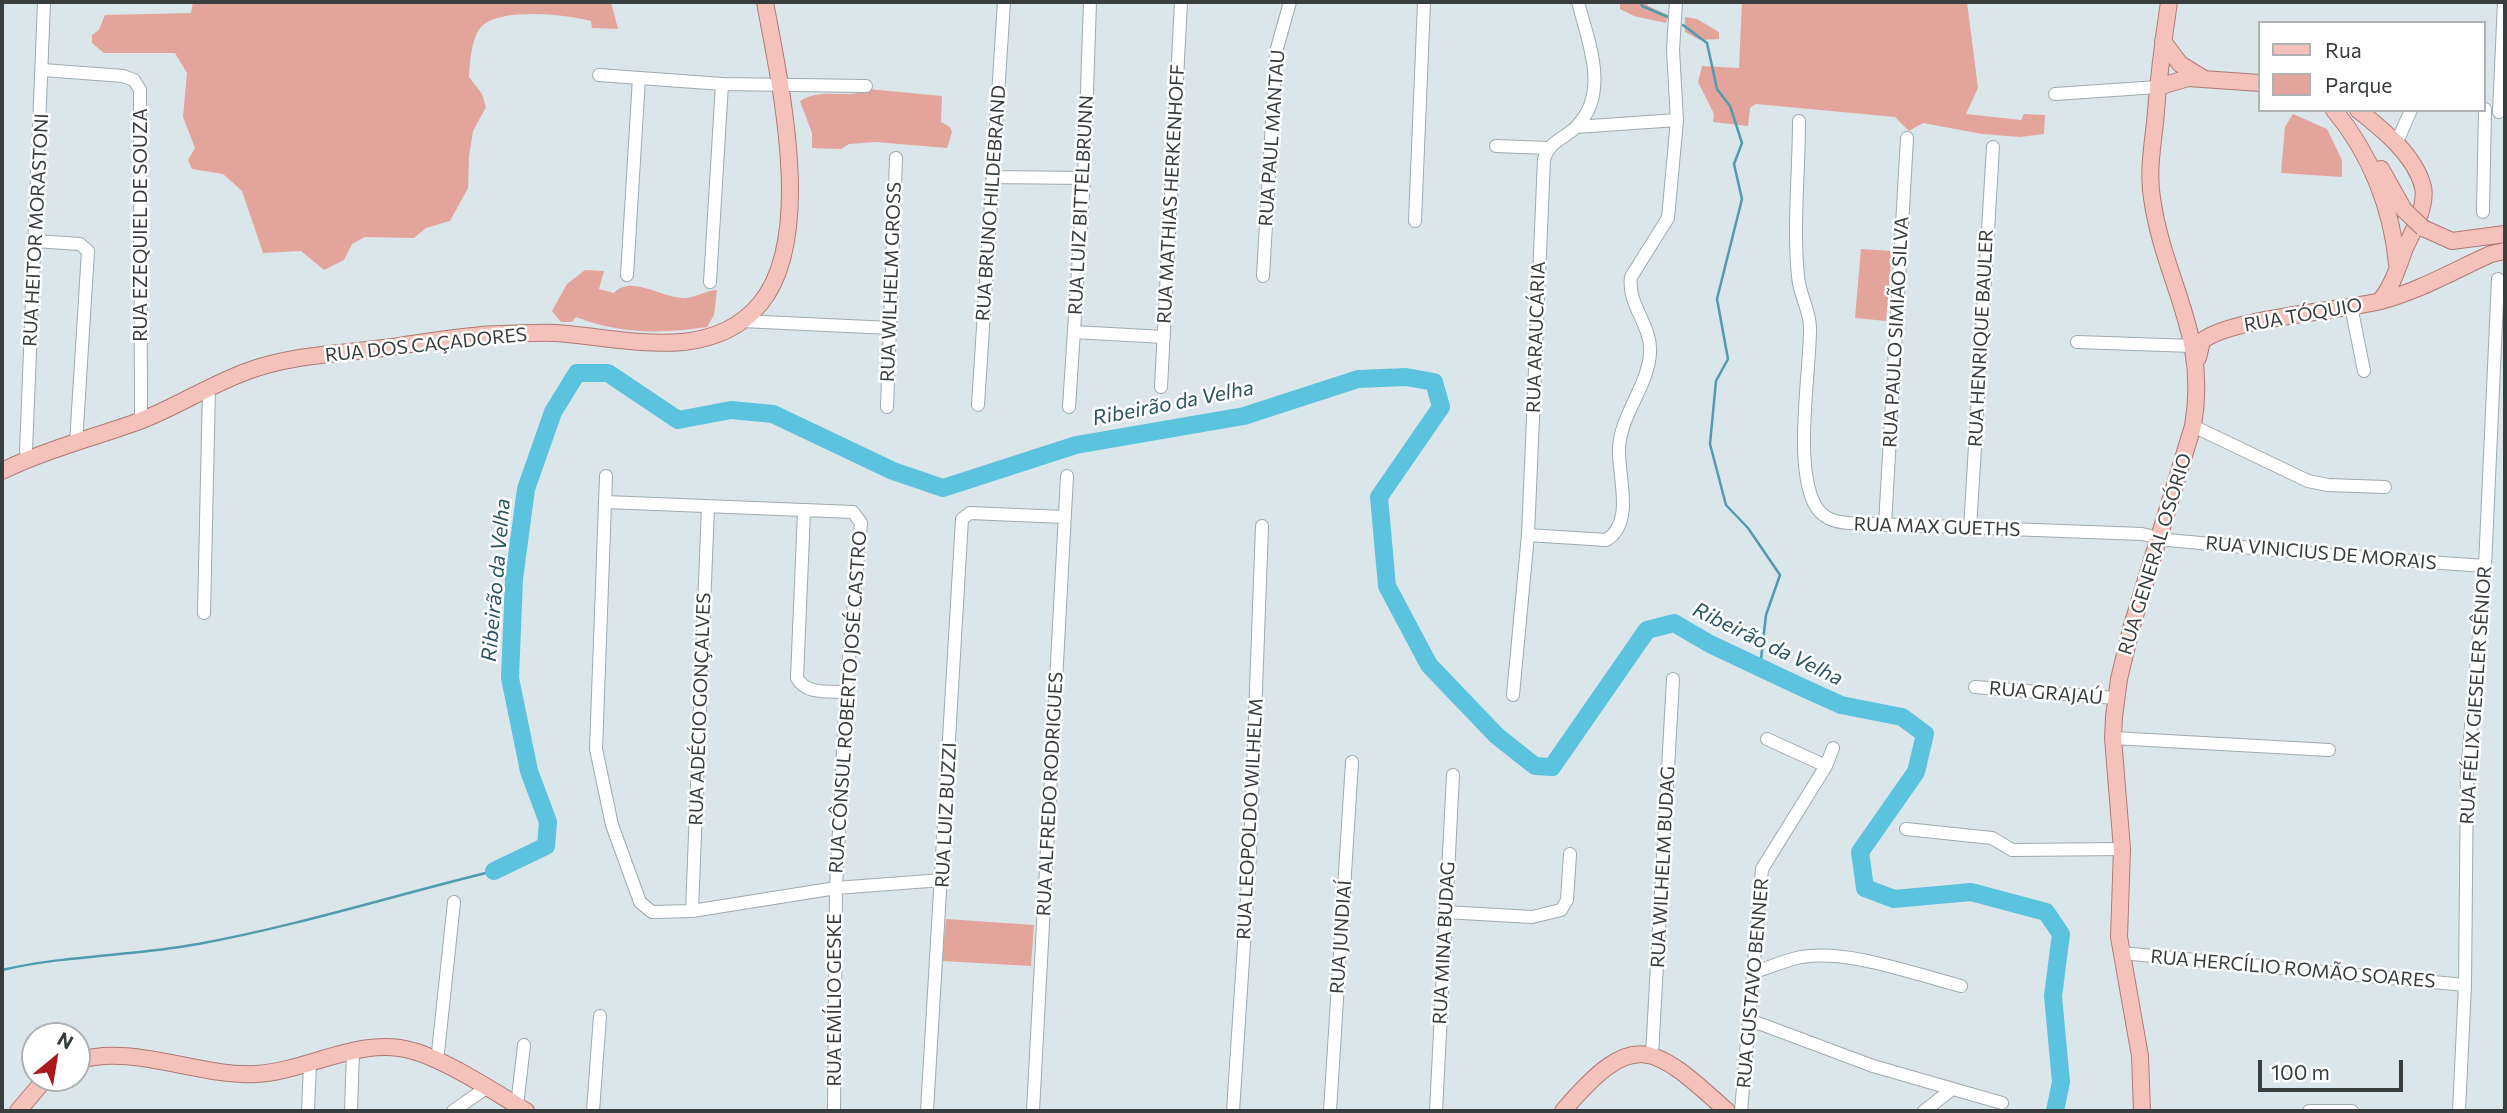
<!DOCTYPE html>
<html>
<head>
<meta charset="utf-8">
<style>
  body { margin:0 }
  #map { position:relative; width:2507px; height:1113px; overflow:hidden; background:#dbe6ea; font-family:Commissioner,sans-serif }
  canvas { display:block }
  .frame { position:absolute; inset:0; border:4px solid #383d3e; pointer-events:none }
  .legend { position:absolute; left:2258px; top:21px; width:228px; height:91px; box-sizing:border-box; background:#fff; border:2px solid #afb1b2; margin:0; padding:9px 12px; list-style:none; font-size:21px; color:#383d3e }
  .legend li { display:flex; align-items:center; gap:14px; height:35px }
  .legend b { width:35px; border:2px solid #afb1b2 }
  .north { position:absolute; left:21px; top:1022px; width:70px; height:70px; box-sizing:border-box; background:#fff; border:2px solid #afb1b2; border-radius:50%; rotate:30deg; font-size:19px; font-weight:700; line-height:28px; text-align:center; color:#383d3e }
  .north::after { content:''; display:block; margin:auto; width:24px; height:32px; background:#ab191a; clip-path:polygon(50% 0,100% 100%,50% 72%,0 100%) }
  .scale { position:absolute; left:2258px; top:1060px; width:145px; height:32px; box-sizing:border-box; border:4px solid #383d3e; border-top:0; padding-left:9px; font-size:21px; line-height:24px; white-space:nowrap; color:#383d3e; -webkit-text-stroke:5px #fff; paint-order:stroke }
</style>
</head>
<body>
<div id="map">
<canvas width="2507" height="1113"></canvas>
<div class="frame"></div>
<ul class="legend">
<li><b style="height:9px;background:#f5c2bb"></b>Rua</li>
<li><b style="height:19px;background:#e3a49c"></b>Parque</li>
</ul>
<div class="north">N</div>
<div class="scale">100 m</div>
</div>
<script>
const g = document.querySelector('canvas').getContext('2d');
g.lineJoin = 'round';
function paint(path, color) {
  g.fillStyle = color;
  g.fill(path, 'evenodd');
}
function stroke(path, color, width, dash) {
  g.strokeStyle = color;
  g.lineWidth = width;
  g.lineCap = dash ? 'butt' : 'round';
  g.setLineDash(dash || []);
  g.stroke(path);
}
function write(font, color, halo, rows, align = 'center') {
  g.font = font + ' Commissioner,sans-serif';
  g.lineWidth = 5;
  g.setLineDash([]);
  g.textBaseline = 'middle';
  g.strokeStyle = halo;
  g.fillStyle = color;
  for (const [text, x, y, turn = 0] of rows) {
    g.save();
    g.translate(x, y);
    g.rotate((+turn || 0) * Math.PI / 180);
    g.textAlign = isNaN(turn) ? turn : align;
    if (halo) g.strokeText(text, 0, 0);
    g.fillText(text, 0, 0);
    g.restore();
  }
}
paint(new Path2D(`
  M193 2H611L618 29 592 28 591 21C566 14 503 8 483 25 471 36 470 62 469 77L482 94 486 107 473 131 469 156 468 188 450 221 426 228 414 238 365 237 352 244 344 260 324 270 301 251 263 253 242 191 223 174 192 169 188 160 195 148 183 117 187 73 175 53H104L92 43V35L99 30 105 15 191 13Z
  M1620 2H1646L1648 6 1668 15 1666 23 1634 16 1620 9Z
  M1742 2H1967L1978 88 1966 114 2021 120 2024 114 2045 115 2044 134 2020 137 1982 134 1923 123 1909 131 1895 117 1756 104 1750 108 1748 126 1713 122 1714 114 1698 82 1702 66 1739 68Z
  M1685 17 1697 19 1719 32V39L1700 40 1685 32Z
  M868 89 942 96 941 122 950 127 952 132 947 148 875 142 849 144 841 149 812 148V133L800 101C824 86 847 101 868 89Z
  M2293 114 2327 129 2342 160V177L2281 173 2285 127Z
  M1861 249 1892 251 1886 321 1855 318Z
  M585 270 604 271 599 289 614 293C632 274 661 299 685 298 697 297 704 291 717 290L714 315 707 327C662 334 618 334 576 317L572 322H561L552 311 567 284Z
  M946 919 1034 925 1031 966 942 961Z`), '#e3a49c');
stroke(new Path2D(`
  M1641 2 1642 6 1668 17
  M1683 25 1707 43 1717 89 1730 106 1742 143 1734 164 1742 199 1717 299 1728 359 1716 381 1710 444 1726 505 1748 528 1780 575 1766 615 1760 668
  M2 970C66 955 133 956 198 944 297 926 395 895 494 871`), '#519baf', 2.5);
stroke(new Path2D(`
  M494 871 546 846 548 822 529 771 510 678 514 579 526 489 553 412 577 373H608L678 420 731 410 773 414 893 471 943 488 1076 445 1244 416 1358 379 1406 377 1434 382 1441 407 1379 497 1387 586 1429 665 1497 736 1535 766 1552 767 1647 630 1674 623 1710 644 1797 685 1841 705 1902 717 1925 734 1916 772 1860 852 1865 888 1894 899 1971 892 2046 912 2061 934 2053 996 2061 1082 2055 1111`), '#5cc3df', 18);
const minor = new Path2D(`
  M43 70 123 76 134 80 140 90 141 420
  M599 75 722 84 866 86
  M2055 94 2158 87
  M2499 112 2504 2
  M1799 121C1799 172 1793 226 1798 276 1799 294 1810 310 1810 328 1810 375 1794 461 1814 503 1821 518 1834 522 1849 523L2142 534 2168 540 2328 555 2485 566
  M1576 127 1677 120
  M2396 144 2411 110
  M1496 146 1548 148
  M993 177 1084 178
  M2483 212 2485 109
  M1415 221 1424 2
  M35 241 80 244 88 251 76 443
  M627 275 639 78
  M1263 276 1276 52 1290 2
  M710 282 722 84
  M2351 306 2364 371
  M742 321 890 328
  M1074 332 1164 337
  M2077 342 2193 346
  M1161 387 1181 2
  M978 405 1004 2
  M887 407 896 158
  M1069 407 1084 178 1090 2
  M2193 426 2308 481 2328 485 2385 487
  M28 458 26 451 44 2
  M606 476 596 749 612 825 640 902 652 912 692 911 836 888 942 880
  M606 502 853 512 861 523 846 692 836 888 834 1111
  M804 512 797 678C806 695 829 691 846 692
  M1885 525 1907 138
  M1970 529 1993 147
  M1528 535 1606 540C1635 523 1618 477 1619 449 1620 415 1648 387 1650 353 1652 325 1627 305 1631 277L1668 218 1677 120 1673 50 1676 2
  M204 613 209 388
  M1975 687 2116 698
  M1513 695 1528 535 1544 159C1550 140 1565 139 1577 126 1610 92 1588 41 1578 2
  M2113 738 2329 750
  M1767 739 1826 766
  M1906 829 1992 838 2012 850 2122 849
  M692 911 708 507
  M1445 912 1532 917 1561 910 1567 900 1570 854
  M2121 953 2465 985
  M1755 972C1770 967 1786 960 1801 957 1849 949 1914 974 1961 986
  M1750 1020 1873 1066 2002 1103
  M1652 1055 1673 679
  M437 1062 454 902
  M517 1106 524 1045
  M308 1111 310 1064
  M351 1111 353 1052
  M453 1111 486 1088
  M593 1111 600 1016
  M927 1111 962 519 970 513 1064 517
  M1033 1111 1067 476
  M1233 1111 1250 853 1262 526
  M1330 1111 1352 762
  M1436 1111 1453 775
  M1741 1111 1762 869 1826 766 1833 748
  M1924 1111 1951 1090
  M2309 1111H2352
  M2459 1111 2465 985 2467 773 2485 566 2498 279`);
const major = new Path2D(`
  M2163 41 2180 64 2203 78
  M2158 87 2188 78 2260 83
  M2334 110C2370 153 2392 208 2397 264
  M2358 110C2382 129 2415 155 2423 187 2427 205 2413 232 2405 248 2398 267 2393 285 2380 301
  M2381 169 2404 210
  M2423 228 2452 241 2505 234
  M2198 358 2202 341C2231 318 2340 311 2381 301 2419 291 2455 270 2491 254L2505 251
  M2 471C45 450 92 438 137 422 175 408 209 385 248 371 290 355 339 354 384 348 422 343 461 335 500 334 518 334 537 332 555 333 621 337 709 365 760 304 816 237 779 80 765 2
  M77 1061C131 1043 198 1077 256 1074 308 1071 362 1035 413 1051 446 1060 497 1093 526 1111
  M18 1111 46 1078
  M1563 1111C1634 1028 1652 1043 1727 1111
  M2142 1111 2140 1056 2119 937 2122 849 2113 738 2114 717 2119 679 2131 629 2193 426C2209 333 2164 283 2152 198 2148 174 2152 148 2155 123 2158 83 2163 42 2169 2`);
stroke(minor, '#9faaae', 14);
stroke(major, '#af7972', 18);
stroke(minor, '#fff', 12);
stroke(major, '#f5c2bb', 16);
const majorBridge = new Path2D(`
  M2404 210 2423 228`);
stroke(majorBridge, '#af7972', 18, []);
stroke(majorBridge, '#f5c2bb', 16);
write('19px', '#383d3e', '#fff', [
  ["RUA PAUL MANTAU",1272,138,-86],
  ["RUA MATHIAS HERKENHOFF",1171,194,-87],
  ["RUA BRUNO HILDEBRAND",991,203,-86],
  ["RUA LUIZ BITTELBRUNN",1081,205,-87],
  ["RUA EZEQUIEL DE SOUZA",141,225,-90],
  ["RUA HEITOR MORASTONI",36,230,-87],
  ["RUA WILHELM GROSS",891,282,-88],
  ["RUA TÓQUIO",2303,315,-10],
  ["RUA PAULO SIMIÃO SILVA",1896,332,-87],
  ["RUA ARAUCÁRIA",1536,337,-88],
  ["RUA HENRIQUE BAULER",1981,338,-87],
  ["RUA DOS CAÇADORES",426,345,-6],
  ["RUA MAX GUETHS",1937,527,2],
  ["RUA VINICIUS DE MORAIS",2321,553,5],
  ["RUA GENERAL OSÓRIO",2155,554,-73],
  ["RUA GRAJAÚ",2046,693,5],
  ["RUA FÉLIX GIESELER SÊNIOR",2476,695,-86],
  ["RUA CÔNSUL ROBERTO JOSÉ CASTRO",848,702,-86],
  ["RUA ADÉCIO GONÇALVES",700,709,-88],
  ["RUA ALFREDO RODRIGUES",1050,794,-87],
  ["RUA LUIZ BUZZI",946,815,-87],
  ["RUA LEOPOLDO WILHELM",1250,819,-87],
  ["RUA WILHELM BUDAG",1663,867,-87],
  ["RUA JUNDIAÍ",1341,937,-86],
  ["RUA MINA BUDAG",1444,943,-87],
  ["RUA HERCÍLIO ROMÃO SOARES",2293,969,5],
  ["RUA GUSTAVO BENNER",1753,983,-85],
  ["RUA EMÍLIO GESKE",835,1000,-90]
]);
write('italic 21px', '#2a5663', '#fff', [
  ["Ribeirão da Velha",1173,403,-11],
  ["Ribeirão da Velha",496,580,-85],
  ["Ribeirão da Velha",1768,644,26]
]);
</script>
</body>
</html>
